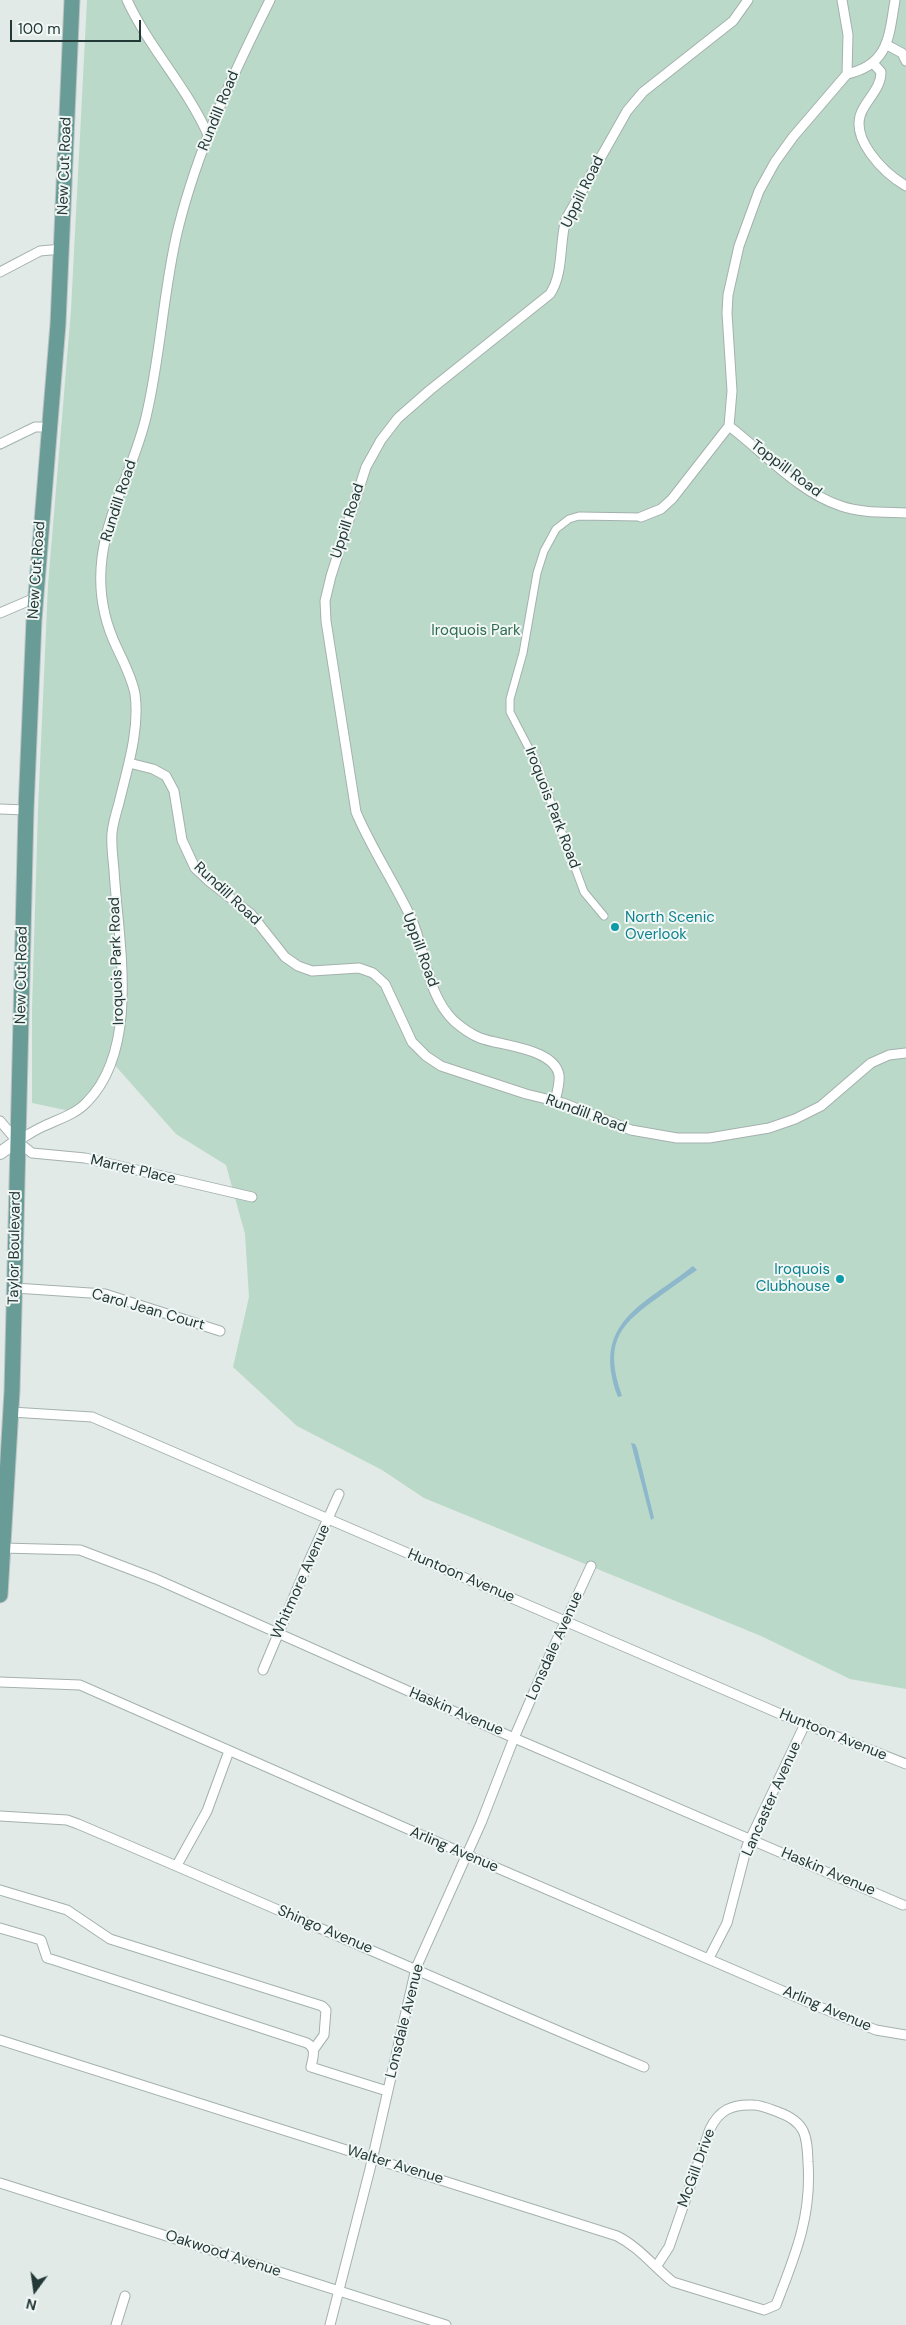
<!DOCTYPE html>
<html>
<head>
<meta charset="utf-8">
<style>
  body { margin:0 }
  #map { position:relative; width:906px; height:2325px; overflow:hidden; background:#e1eae7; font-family:"DM Sans",sans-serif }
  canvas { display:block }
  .north { position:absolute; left:10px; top:2265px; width:50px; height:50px; -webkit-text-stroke:4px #f1f7f5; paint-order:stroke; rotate:194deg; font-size:14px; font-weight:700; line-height:20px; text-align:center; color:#233937 }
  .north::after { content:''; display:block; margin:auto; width:18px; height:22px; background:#233937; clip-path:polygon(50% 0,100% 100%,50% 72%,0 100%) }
  .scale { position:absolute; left:10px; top:20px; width:131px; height:22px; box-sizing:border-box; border:2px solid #233937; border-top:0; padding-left:6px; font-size:15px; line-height:18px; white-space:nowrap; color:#233937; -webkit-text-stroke:4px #f1f7f5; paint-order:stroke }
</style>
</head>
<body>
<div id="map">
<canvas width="906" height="2325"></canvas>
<div class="north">N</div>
<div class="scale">100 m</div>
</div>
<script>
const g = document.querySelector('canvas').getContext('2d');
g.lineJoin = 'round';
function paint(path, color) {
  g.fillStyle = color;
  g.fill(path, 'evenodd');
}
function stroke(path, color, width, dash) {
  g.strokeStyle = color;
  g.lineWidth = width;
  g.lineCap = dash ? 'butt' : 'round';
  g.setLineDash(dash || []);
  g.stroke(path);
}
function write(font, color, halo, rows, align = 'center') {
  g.font = font + ' "DM Sans",sans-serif';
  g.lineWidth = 4;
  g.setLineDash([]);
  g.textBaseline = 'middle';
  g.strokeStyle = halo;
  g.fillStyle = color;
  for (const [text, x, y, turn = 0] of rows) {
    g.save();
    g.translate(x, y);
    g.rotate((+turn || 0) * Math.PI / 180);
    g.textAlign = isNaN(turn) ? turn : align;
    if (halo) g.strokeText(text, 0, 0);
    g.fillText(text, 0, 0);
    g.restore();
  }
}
paint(new Path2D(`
  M87 0H906V1689L850 1679 761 1636 424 1498 382 1470 297 1426 233 1367 249 1297 245 1234 226 1165 176 1134 112 1062 103 1081 70 1111 32 1103V1009L38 810 48 585 71 310Z`), '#bbd9c8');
paint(new Path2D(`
  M693 1266 697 1270C683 1279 670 1289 656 1299 615 1328 605 1346 622 1396L618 1397C590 1322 644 1305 693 1266Z
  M631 1443 635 1444 637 1448 654 1518 651 1520Z`), '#8db7cb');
const pedestrian = new Path2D(`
  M604 916 584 892 536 762 510 712V699L523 653 537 573 544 551 556 529 569 519 579 516 641 517`);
const minor = new Path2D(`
  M127 0C149 48 187 87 208 135
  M842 0 848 35 847 74
  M887 45 902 53 906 61
  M873 63 881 72C881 87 870 96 863 109 847 137 884 173 906 186
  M0 272 40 251 62 249
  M729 426C763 452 800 493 841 506 861 513 885 512 906 513
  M0 444 35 427H50
  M641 517 661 509 672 499 729 426 732 391 727 313 728 295 739 246 759 191 775 162 793 137 847 74C889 65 889 36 895 0
  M0 613 35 598
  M129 763 153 769 166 776 174 791 182 840 195 868 210 882 251 914 285 957 298 966 312 971 359 968 373 973 385 984 412 1042 426 1056 441 1066 526 1094 563 1103 631 1130 677 1138H709L769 1128 795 1119 821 1106 871 1063 889 1055 906 1053
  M0 809 26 810
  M555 1101C557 1093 560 1083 559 1075 554 1048 501 1046 480 1038 470 1034 462 1028 454 1021 427 995 426 953 412 920 395 883 372 850 356 812L326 621 325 601 331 576 366 467 381 440 398 418 430 390 550 294C564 273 559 243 566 219L627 111 643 92 733 21 748 0
  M0 1121 17 1141 32 1153 85 1158 252 1197
  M17 1141C26 1136 35 1130 44 1126 59 1119 76 1114 87 1102 141 1047 118 940 114 870 113 858 111 845 112 833 113 823 116 813 119 803 127 769 140 730 135 694 132 678 124 663 117 648 103 619 98 590 102 558 108 509 135 465 146 417 161 355 163 290 178 229 198 148 233 74 270 0
  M15 1288 105 1294 220 1331
  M11 1412 92 1417 792 1719 906 1764
  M2 1548 80 1550 156 1579 514 1738 903 1905
  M263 1670 309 1561 339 1494
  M0 1682 80 1685 467 1855 822 2008 876 2030 906 2035
  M0 1816 67 1820 78 1824C267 1904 454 1988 644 2067
  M177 1865 207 1811 229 1751
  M0 1890 67 1910 110 1939 322 2006 326 2010 324 2035 314 2049
  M0 1928 41 1940 47 1958 54 1960 307 2043C317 2049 313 2057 311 2067L387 2091
  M709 1958 727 1923 747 1846 805 1724
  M0 2040 617 2236C639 2247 654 2267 673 2282L764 2310 776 2305C795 2256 812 2216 808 2162 807 2136 806 2122 778 2112 770 2109 761 2105 753 2105 732 2104 719 2110 710 2129L669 2247 656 2267
  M0 2183 446 2325
  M116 2325 125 2296
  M330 2325 370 2169 416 1968 481 1823 514 1738 550 1655 591 1566`);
const secondary = new Path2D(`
  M0 1153 17 1141`);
const primary = new Path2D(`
  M0 1595 12 1391 26 810 34 620 58 324 72 0`);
stroke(pedestrian, '#a4b1af', 9);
stroke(minor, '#a4b1af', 11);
stroke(secondary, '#a1b5b1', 14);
stroke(primary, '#bdc4c3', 17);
stroke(pedestrian, '#fff', 7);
stroke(minor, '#fff', 9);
stroke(secondary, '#fff', 12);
stroke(primary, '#699c97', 15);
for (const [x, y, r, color] of [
  [615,927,5,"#0f9aa8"],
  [840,1279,5,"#0f9aa8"]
]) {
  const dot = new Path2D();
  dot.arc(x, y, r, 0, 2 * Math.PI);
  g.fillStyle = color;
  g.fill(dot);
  stroke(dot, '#f1f7f5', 2);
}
write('15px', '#233937', '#f1f7f5', [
  ["Rundill Road",219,111,-68],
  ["New Cut Road",65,166,-88],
  ["Uppill Road",583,192,-64],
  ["Toppill Road",786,469,37],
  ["Rundill Road",119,501,-72],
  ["Uppill Road",348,521,-72],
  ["New Cut Road",37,570,-86],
  ["Iroquois Park Road",552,808,69],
  ["Rundill Road",227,894,43],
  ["Uppill Road",420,950,70],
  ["Iroquois Park Road",117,961,-92],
  ["New Cut Road",22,975,-89],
  ["Rundill Road",586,1114,20],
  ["Marret Place",133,1170,13],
  ["Taylor Boulevard",15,1248,-89],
  ["Carol Jean Court",148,1310,16],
  ["Huntoon Avenue",461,1576,23],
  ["Whitmore Avenue",301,1582,-66],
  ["Lonsdale Avenue",555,1646,-66],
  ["Haskin Avenue",456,1712,23],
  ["Huntoon Avenue",833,1735,22],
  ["Lancaster Avenue",772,1799,-66],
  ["Arling Avenue",454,1850,23],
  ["Haskin Avenue",828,1872,23],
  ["Shingo Avenue",325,1930,23],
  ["Arling Avenue",827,2009,23],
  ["Lonsdale Avenue",405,2021,-76],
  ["Walter Avenue",395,2165,17],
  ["McGill Drive",697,2168,-70],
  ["Oakwood Avenue",223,2254,18]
]);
write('15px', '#306c51', '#f1f7f5', [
  ["Iroquois Park",476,631]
]);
write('15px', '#0d838f', '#f1f7f5', [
  ["North Scenic",625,918],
  ["Overlook",625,935],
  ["Iroquois",830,1270,"right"],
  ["Clubhouse",830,1287,"right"]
], 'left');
</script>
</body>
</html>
